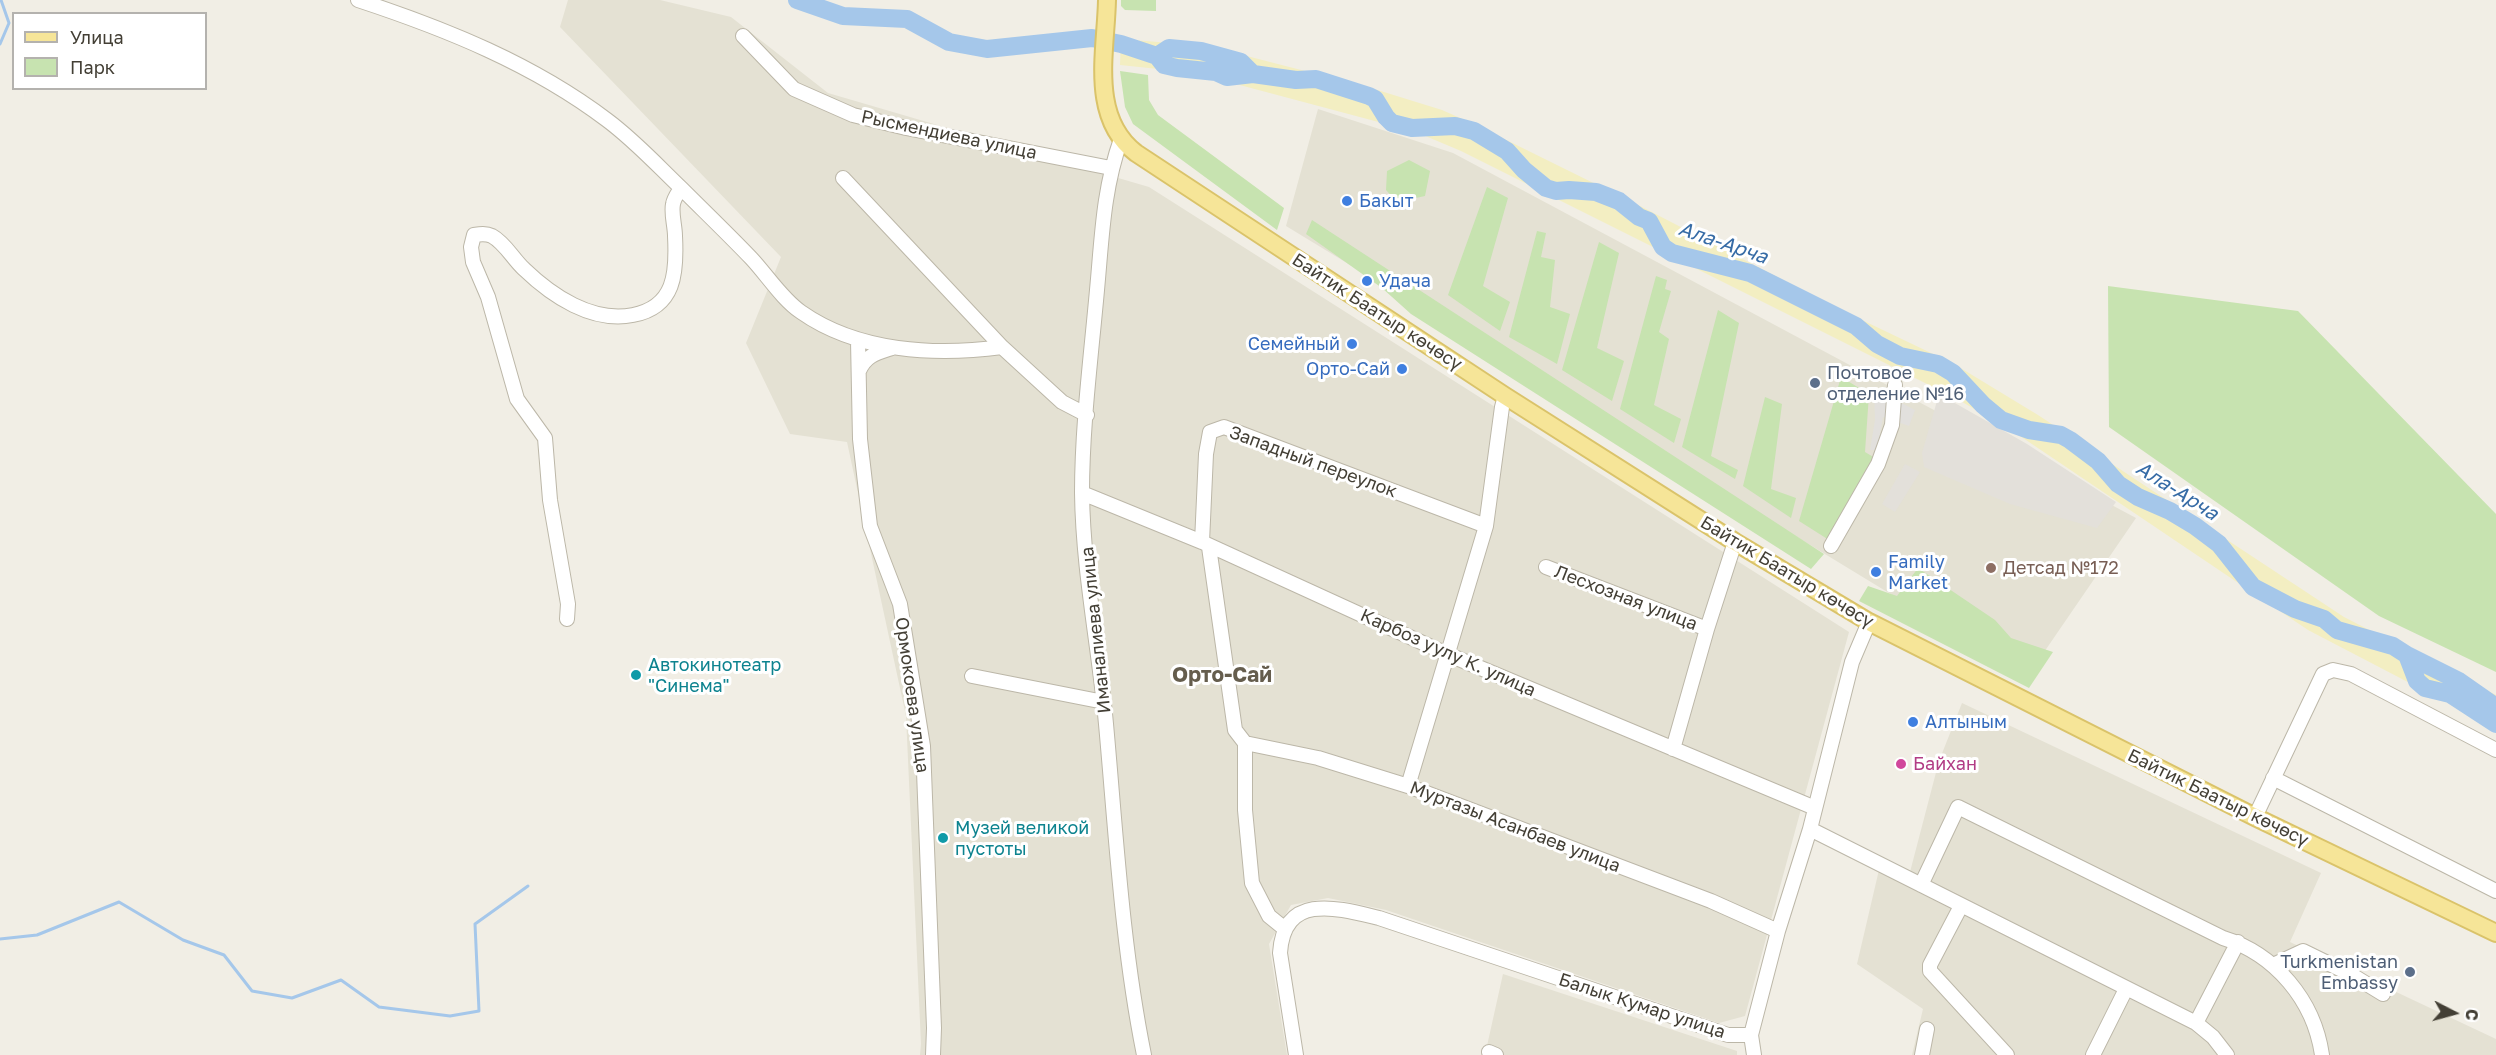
<!DOCTYPE html>
<html>
<head>
<meta charset="utf-8">
<style>
  body { margin:0 }
  #map { position:relative; width:2496px; height:1055px; overflow:hidden; background:#f1eee5; font-family:"Golos Text",sans-serif }
  canvas { display:block }
  .legend { position:absolute; left:12px; top:12px; width:195px; height:78px; box-sizing:border-box; background:#fff; border:2px solid #b4b2ae; margin:0; padding:8px 10px; list-style:none; font-size:18px; color:#433f35 }
  .legend li { display:flex; align-items:center; gap:12px; height:30px }
  .legend b { width:30px; border:2px solid #b4b2ae }
  .north { position:absolute; left:2424px; top:983px; width:60px; height:60px; -webkit-text-stroke:4px #fff; paint-order:stroke; rotate:96deg; font-size:16px; font-weight:700; line-height:24px; text-align:center; color:#433f35 }
  .north::after { content:''; display:block; margin:auto; width:21px; height:27px; background:#433f35; clip-path:polygon(50% 0,100% 100%,50% 72%,0 100%) }
</style>
</head>
<body>
<div id="map">
<canvas width="2496" height="1055"></canvas>
<ul class="legend">
<li><b style="height:8px;background:#f6e598"></b>Улица</li>
<li><b style="height:16px;background:#c7e3b0"></b>Парк</li>
</ul>
<div class="north">С</div>
</div>
<script>
const g = document.querySelector('canvas').getContext('2d');
g.lineJoin = 'round';
function paint(path, color) {
  g.fillStyle = color;
  g.fill(path, 'evenodd');
}
function stroke(path, color, width, dash) {
  g.strokeStyle = color;
  g.lineWidth = width;
  g.lineCap = dash ? 'butt' : 'round';
  g.setLineDash(dash || []);
  g.stroke(path);
}
function write(font, color, halo, rows, align = 'center') {
  g.font = font + ' "Golos Text",sans-serif';
  g.lineWidth = 6;
  g.setLineDash([]);
  g.textBaseline = 'middle';
  g.strokeStyle = halo;
  g.fillStyle = color;
  for (const [text, x, y, turn = 0] of rows) {
    g.save();
    g.translate(x, y);
    g.rotate((+turn || 0) * Math.PI / 180);
    g.textAlign = isNaN(turn) ? turn : align;
    if (halo) g.strokeText(text, 0, 0);
    g.fillText(text, 0, 0);
    g.restore();
  }
}
paint(new Path2D(`
  M568 0H660L731 17 828 93 1149 187 1849 632 1745 1016 1719 1023 1386 910 1328 898 1291 905 1269 944 1287 1055H920L921 1044 906 716 847 442 790 434 746 343 781 257 560 27Z
  M1318 109 1453 153 2136 518 2027 677 1286 226Z
  M1962 703 2321 873 2290 942 2496 1039V1055H1912L1923 1009 1857 964 1882 857 1910 872 1939 761Z
  M1503 974 1737 1051V1055H1485Z`), '#e4e1d3');
paint(new Path2D(`
  M1939 394 2027 444 2116 502 2097 528 2010 504 1924 467 1922 453Z
  M1905 464 1920 472 1895 512 1882 504Z`), '#e3e0da');
paint(new Path2D(`
  M1121 0H1156V11L1125 10 1121 6Z
  M1120 71 1148 75 1149 100 1158 115 1284 208 1277 230 1133 124 1125 107Z
  M1409 160 1430 171 1425 196 1397 202 1386 190 1387 171Z
  M1487 187 1508 198 1483 286 1510 302 1500 331 1448 295Z
  M1312 220 1824 554 1811 569 1411 314 1382 288 1306 234Z
  M1537 231 1546 233 1541 257 1555 260 1550 307 1570 314 1557 364 1509 337Z
  M1599 242 1619 253 1597 348 1624 361 1612 401 1562 370Z
  M1656 276 1667 280 1665 289 1671 291 1659 332 1669 339 1654 405 1681 419 1674 443 1620 409Z
  M2108 286 2298 311 2496 514V672L2379 616 2109 427Z
  M1718 310 1739 323 1711 456 1738 470 1735 479 1682 447Z
  M1841 377 1869 394 1865 452 1875 458 1829 540 1799 521Z
  M1765 397 1782 404 1771 489 1796 498 1791 518 1743 486Z
  M1918 568 1995 620 2011 638 2053 652 2029 688 1859 601 1868 586 1897 596Z`), '#c7e3b0');
paint(new Path2D(`
  M1121 39 1208 46 1371 88 1442 110 1476 125 1644 208 1839 309 1954 364 2038 415 2344 617 2496 695V728L2308 630 2023 438 1959 400 1461 151 1416 132 1221 80 1187 72 1120 65Z`), '#f3eec2');
paint(new Path2D(`
  M1874 389 1915 410 1909 426 1883 417 1877 450H1870L1875 420Z`), '#e2e0dd');
stroke(new Path2D(`
  M0 44 9 23 1 0
  M0 939 37 935 119 902 183 940 224 955 252 991 292 998 341 980 379 1007 450 1016 479 1011 475 924 528 886`), '#a5c7ea', 3);
stroke(new Path2D(`
  M797 0 843 16 907 19 949 42 987 49 1092 38 1121 44 1157 56 1169 48 1201 51 1241 62 1253 74 1296 80 1316 79 1369 96 1375 99 1386 117 1392 123 1412 128 1455 126 1474 131 1507 151 1524 170 1546 188 1556 191 1569 190 1596 192 1619 201 1639 217 1649 221 1663 247 1672 253 1750 273 1856 326 1877 344 1900 356 1938 364 1953 373 1983 405 2001 420 2029 430 2061 435 2070 440 2098 461 2118 484 2138 497 2170 511 2195 526 2219 544 2253 587 2295 609 2324 619 2337 630 2393 646 2407 655 2417 681 2425 688 2450 694 2496 724
  M1157 56 1164 65 1177 68 1216 72 1227 77 1253 74
  M2407 655 2459 681 2496 707`), '#a5c7ea', 18);
const minor = new Path2D(`
  M358 0C446 29 533 64 607 120 634 140 656 164 681 188 704 211 728 234 751 258 767 275 782 299 801 312 858 352 935 356 1002 347L1062 402 1087 415
  M743 36 794 89 853 115 906 128 1111 168
  M1121 139C1103 190 1102 237 1097 290 1091 357 1082 426 1082 493 1083 571 1099 647 1106 724 1116 834 1122 946 1144 1055
  M843 178 1002 347
  M858 341 860 439 870 526 900 604 923 746 934 1028 933 1055
  M859 371C866 355 877 353 892 348
  M1082 493 1202 542 1447 654 1815 808
  M1202 542 1206 454 1210 432 1224 427 1486 526
  M1831 546 1878 464 1892 425 1895 385
  M1209 547 1235 730 1245 743
  M1546 567 1707 629
  M567 619 568 604 550 500 545 438 517 399 488 297 473 262 471 247 474 235C480 234 486 233 492 236 505 243 513 259 524 269 552 296 592 323 633 315 675 307 677 273 675 236 675 226 671 214 673 204 674 198 678 193 681 188
  M972 676 1104 702
  M1245 743 1318 758 1408 786 1711 901 1778 931
  M1245 743V810L1252 883 1269 916 1285 929
  M1673 749 1707 629 1735 542
  M2273 778 2496 891
  M1408 786 1486 526 1502 407 1505 396
  M2255 817 2323 674 2333 670 2351 674 2496 750
  M1810 829 2196 1023 2213 1037 2227 1055
  M1921 885 1958 807 2223 938C2275 954 2314 1000 2322 1055
  M1961 906 1930 965V971L2007 1055
  M2273 965 2303 951 2352 975 2383 994
  M2196 1023 2238 942
  M1751 1035 1754 1055
  M1489 1052 1496 1055
  M1296 1055 1280 953C1284 892 1338 908 1379 918L1728 1035H1751L1778 931 1810 829 1852 662 1869 622
  M1922 1055 1927 1029
  M2093 1055 2126 989`);
const major = new Path2D(`
  M1107 0C1106 51 1089 117 1136 153L1505 396 1735 542 1869 622 2255 817 2496 933`);
stroke(minor, '#bcb7a8', 16);
stroke(major, '#dac36a', 20);
stroke(minor, '#fff', 14);
stroke(major, '#f6e598', 16);
for (const [x, y, r, color] of [
  [1347,201,6,"#3f7fe0"],
  [1367,281,6,"#3f7fe0"],
  [1352,344,6,"#3f7fe0"],
  [1402,369,6,"#3f7fe0"],
  [1815,383,6,"#5c6f8a"],
  [1991,568,6,"#8d6e63"],
  [1876,572,6,"#3f7fe0"],
  [636,675,6,"#0f9aa8"],
  [1913,722,6,"#3f7fe0"],
  [1901,764,6,"#d1479c"],
  [943,838,6,"#0f9aa8"],
  [2410,972,6,"#5c6f8a"]
]) {
  const dot = new Path2D();
  dot.arc(x, y, r, 0, 2 * Math.PI);
  g.fillStyle = color;
  g.fill(dot);
  stroke(dot, '#fff', 2);
}
write('18px', '#433f35', '#fff', [
  ["Рысмендиева улица",949,135,12],
  ["Байтик Баатыр көчөсү",1377,312,33],
  ["Западный переулок",1313,462,20],
  ["Байтик Баатыр көчөсү",1787,572,31],
  ["Лесхозная улица",1626,598,21],
  ["Иманалиева улица",1096,630,-96],
  ["Карбоз уулу К. улица",1448,653,24],
  ["Ормокоева улица",912,695,82],
  ["Байтик Баатыр көчөсү",2218,798,26],
  ["Муртазы Асанбаев улица",1515,827,21],
  ["Балык Кумар улица",1642,1006,18]
]);
write('18px', '#366cbe', '#fff', [
  ["Бакыт",1359,201],
  ["Удача",1379,281],
  ["Семейный",1340,344,"right"],
  ["Орто-Сай",1390,369,"right"],
  ["Family",1888,562],
  ["Market",1888,583],
  ["Алтыным",1925,722]
], 'left');
write('18px', '#4e5e75', '#fff', [
  ["Почтовое",1827,373],
  ["отделение №16",1827,394],
  ["Turkmenistan",2398,962,"right"],
  ["Embassy",2398,983,"right"]
], 'left');
write('18px', '#785e54', '#fff', [
  ["Детсад №172",2003,568]
], 'left');
write('18px', '#0d838f', '#fff', [
  ["Автокинотеатр",648,665],
  ["\"Синема\"",648,686],
  ["Музей великой",955,828],
  ["пустоты",955,849]
], 'left');
write('18px', '#b23c85', '#fff', [
  ["Байхан",1913,764]
], 'left');
write('italic 20px', '#376ca6', '#fff', [
  ["Ала-Арча",1723,243,19],
  ["Ала-Арча",2177,491,32]
]);
write('bold 21px', '#655d4d', '#fff', [
  ["Орто-Сай",1222,675]
]);
</script>
</body>
</html>
